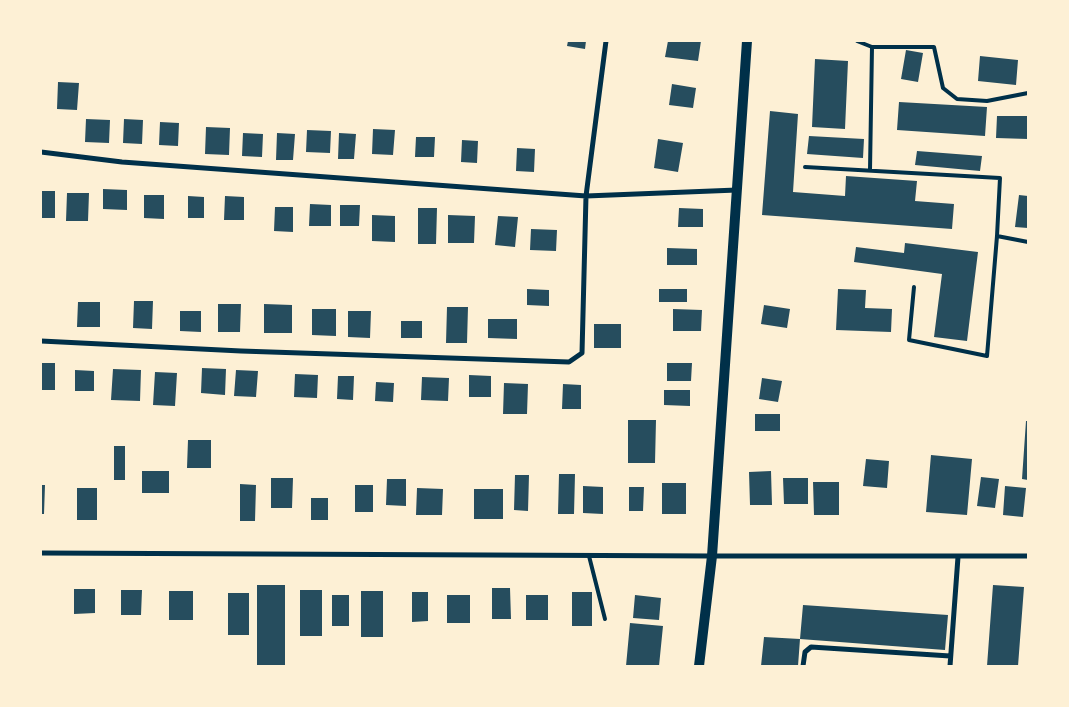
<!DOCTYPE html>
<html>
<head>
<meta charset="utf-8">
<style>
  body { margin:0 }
  #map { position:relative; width:1069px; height:707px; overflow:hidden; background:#fdf0d5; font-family:"Alegreya Sans",sans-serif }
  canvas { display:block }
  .frame { position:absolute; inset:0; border:42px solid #fdf0d5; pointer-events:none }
</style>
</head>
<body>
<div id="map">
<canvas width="1069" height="707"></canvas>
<div class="frame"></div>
</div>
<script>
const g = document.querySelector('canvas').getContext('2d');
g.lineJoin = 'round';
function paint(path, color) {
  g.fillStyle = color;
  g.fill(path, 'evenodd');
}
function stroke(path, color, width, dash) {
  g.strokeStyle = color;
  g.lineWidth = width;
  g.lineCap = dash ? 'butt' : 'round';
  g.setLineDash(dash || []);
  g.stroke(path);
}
paint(new Path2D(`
  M568 41H586L585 49 567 46Z
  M668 41H701L698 61 665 57Z
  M906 50 923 53 918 82 901 79Z
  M980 56 1018 60 1016 85 978 81Z
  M815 59 848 61 845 129 812 127Z
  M58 82 79 83 77 110 57 109Z
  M672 84 696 88 693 108 669 105Z
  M899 102 987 107 985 136 897 130Z
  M770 111 798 114 793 192 845 196 846 176 917 181 915 201 954 204 952 229 762 215Z
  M997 116H1028V139L996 138Z
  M86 119 110 120 109 143 85 142Z
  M124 119 143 120 142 144 123 143Z
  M160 122 179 123 178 146 159 145Z
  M206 127 230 128 229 155 205 154Z
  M373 129 395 130 393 155 372 154Z
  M307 130 331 131 330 153 306 152Z
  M243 133 263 134 262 157 242 156Z
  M277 133 295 134 293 160H276Z
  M339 133 356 134 354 159H338Z
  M809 136 864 139 863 158 807 154Z
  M416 137H435L434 157H415Z
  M658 139 683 143 678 172 654 168Z
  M462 140 478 141 477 163 461 162Z
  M517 148 535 149 534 172 516 171Z
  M917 151 982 156 980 171 915 165Z
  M103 189 127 190V210L103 209Z
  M41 191H55V218H41Z
  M67 193H89L88 221H66Z
  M144 195H164V219L144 218Z
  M1019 195 1028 196V228L1015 227Z
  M188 196 204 197V218H188Z
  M225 196 244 197V220H224Z
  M310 204 331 205V226H309Z
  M340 205H360L359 226H340Z
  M275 207H293V232L274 231Z
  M418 208H437L436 244H418Z
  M679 208 703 209V227H678Z
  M372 215 395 216V242L372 241Z
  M448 215 475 216 474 243H448Z
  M498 216 518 217 515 247 495 245Z
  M531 229 557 230 556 251 530 250Z
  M905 243 978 252 967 341 934 337 942 274 854 262 856 247 904 253Z
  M667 248 697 249V265H667Z
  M527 289 549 290V306L527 305Z
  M659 289H687V302H659Z
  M838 289 866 290 865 308 892 309 891 332 836 330Z
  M134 301H153L152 329 133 328Z
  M78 302H100V327H77Z
  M218 304H241L240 332H218Z
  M264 304 292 305V333H264Z
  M764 305 790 309 787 328 761 324Z
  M447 307H468L467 343H446Z
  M312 309H336V336L312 335Z
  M673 309 702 310 701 331H673Z
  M180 311H201V332L180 331Z
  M348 311H371L370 338 348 337Z
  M488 319H517V339L488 338Z
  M401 321H422V338H401Z
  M594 324H621V348H594Z
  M41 363H55V390H41Z
  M667 363H692L691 381H667Z
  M202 368 226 369 225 395 201 393Z
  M113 369 141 370 140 401 111 400Z
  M75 370 94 371V391H75Z
  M236 370 258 371 256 397 234 396Z
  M155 372 177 373 175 406 153 405Z
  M295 374 318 375 317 398 294 397Z
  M469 375 491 376V397H469Z
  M338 376H354L353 400 337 399Z
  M422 377 449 378 448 401 421 400Z
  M762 378 782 381 778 402 759 399Z
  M376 382 394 383 393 402 375 401Z
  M504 383 528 384 527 414H503Z
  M563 384 581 385V409H562Z
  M664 390H690V406L664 405Z
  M755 414H780V431H755Z
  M628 420H656L655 463H628Z
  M1026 421H1028V480L1022 479Z
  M188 440H211V468H187Z
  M114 446H125V480H114Z
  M931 455 972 459 967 515 926 512Z
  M866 459 889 461 887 488 863 486Z
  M142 471H169V493H142Z
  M771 471 772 505H750L749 472Z
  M559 474H575L574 514H558Z
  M515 475H529L528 511 514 510Z
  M981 477 999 479 995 508 977 506Z
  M271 478H293L292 508H271Z
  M783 478H808V504H784Z
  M387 479H406V506L386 505Z
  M813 482H839V515H814Z
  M662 483H686V514H662Z
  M240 484 256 485 255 521H240Z
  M41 485H45L44 514H41Z
  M355 485H373V512H355Z
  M583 486 603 487V514L583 513Z
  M1005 486 1026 488 1023 517 1003 515Z
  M629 487H644L643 511H629Z
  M77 488H97V520H77Z
  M417 488 443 489 442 515H416Z
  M474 489H503V519H474Z
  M311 498H328V520H311Z
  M257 585H285V666H257Z
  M993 585 1024 587 1018 666H987Z
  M492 588H510L511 619H492Z
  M74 589H95V613L74 614Z
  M121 590H142L141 615H121Z
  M300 590H322V636H300Z
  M169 591H193V620H169Z
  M361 591H383V637H361Z
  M412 592H428V621L412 622Z
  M572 592H592V626H572Z
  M228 593H249V635H228Z
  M332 595H349V626H332Z
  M447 595H470V623H447Z
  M526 595H548V620H526Z
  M635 595 661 598 659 620 633 618Z
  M803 605 948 615 945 650 800 639Z
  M630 623 663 626 659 666H626Z
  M764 637 800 639 798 666H761Z`), '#264d5e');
stroke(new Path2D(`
  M857 41 872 47H934L943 88 957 99 987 101 1028 93
  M805 167 1000 178 997 236 1028 242
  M870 170 872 47
  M914 287 909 340 987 356 997 236
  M589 556 605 619`), '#003049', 4);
stroke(new Path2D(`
  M41 152 122 162 586 196 737 190
  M41 341 241 351 569 362 582 353 586 196 606 41
  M41 553 712 556H1028
  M803 666 805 652 811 647 950 656
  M950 666 958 557`), '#003049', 5);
stroke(new Path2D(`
  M699 666 712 556 747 41`), '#003049', 10);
</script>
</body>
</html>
